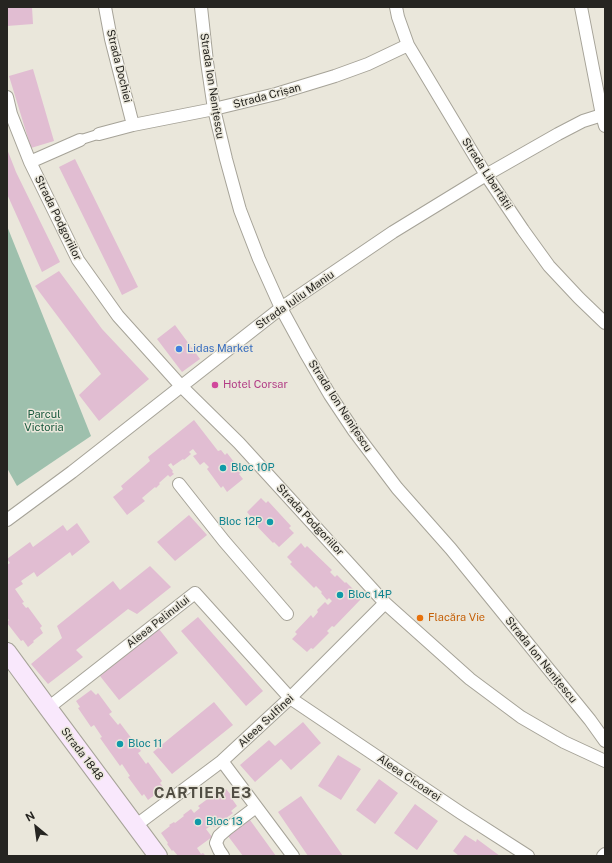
<!DOCTYPE html>
<html>
<head>
<meta charset="utf-8">
<style>
  body { margin:0 }
  #map { position:relative; width:612px; height:863px; overflow:hidden; background:#eae7db; font-family:"Public Sans",sans-serif }
  canvas { display:block }
  .frame { position:absolute; inset:0; border:8px solid #262521; pointer-events:none }
  .north { position:absolute; left:16px; top:807px; width:40px; height:40px; -webkit-text-stroke:3px #eae7db; paint-order:stroke; rotate:331deg; font-size:11px; font-weight:700; line-height:16px; text-align:center; color:#262521 }
  .north::after { content:''; display:block; margin:auto; width:14px; height:18px; background:#262521; clip-path:polygon(50% 0,100% 100%,50% 72%,0 100%) }
</style>
</head>
<body>
<div id="map">
<canvas width="612" height="863"></canvas>
<div class="frame"></div>
<div class="north">N</div>
</div>
<script>
const g = document.querySelector('canvas').getContext('2d');
g.lineJoin = 'round';
function paint(path, color) {
  g.fillStyle = color;
  g.fill(path, 'evenodd');
}
function stroke(path, color, width, dash) {
  g.strokeStyle = color;
  g.lineWidth = width;
  g.lineCap = dash ? 'butt' : 'round';
  g.setLineDash(dash || []);
  g.stroke(path);
}
function write(font, color, halo, rows, align = 'center') {
  g.font = font + ' "Public Sans",sans-serif';
  g.lineWidth = 3;
  g.setLineDash([]);
  g.textBaseline = 'middle';
  g.strokeStyle = halo;
  g.fillStyle = color;
  for (const [text, x, y, turn = 0] of rows) {
    g.save();
    g.translate(x, y);
    g.rotate((+turn || 0) * Math.PI / 180);
    g.textAlign = isNaN(turn) ? turn : align;
    if (halo) g.strokeText(text, 0, 0);
    g.fillText(text, 0, 0);
    g.restore();
  }
}
paint(new Path2D(`
  M7 226 91 436 17 486 7 468Z`), '#9ec0ad');
paint(new Path2D(`
  M7 7H32L33 24 7 26Z
  M33 69 54 141 31 148 9 76Z
  M7 149 16 172 60 262 42 272 7 194Z
  M75 159 138 287 122 295 59 167Z
  M59 271 102 329 149 379 99 421 79 395 101 374 35 286Z
  M175 325 200 359 182 372 157 339Z
  M194 420 218 451 221 450 225 455 227 453 242 472 239 474 243 479 227 492 223 486 221 488 207 469 209 467 204 462 200 465 193 456 197 454 193 449 189 452 191 454 184 460 183 459 173 466 171 463 168 465 173 471 172 472 174 474 170 477 168 475 159 483 160 484 156 488 155 487 142 498 145 501 127 515 113 497 123 489 121 486 150 461 148 457Z
  M261 498 266 503 268 501 291 526 289 528 294 533 279 547 274 542 273 543 249 518 251 517 247 512Z
  M189 515 207 535 175 561 157 542Z
  M77 523 90 542 72 556 70 552 37 577 34 572 21 581 23 584 15 589 24 602 22 603 26 608 28 607 42 626 40 628 43 633 33 641 34 642 28 647 23 640 21 641 7 623V622L9 620 7 618V565L10 563 7 559 30 542 33 547 63 525 67 531Z
  M301 543 305 548 307 546 332 570 330 572 335 577 337 575 345 583 346 582 353 589 352 590 361 599 334 627 332 626 327 631 329 633 313 649 311 648 307 652 292 639 297 634 295 632 311 615 313 618 318 612 317 610 325 602 328 605 332 601 329 598 327 600 321 593 322 592 316 586 314 588 290 564 292 562 287 557Z
  M150 566 171 587 137 614 128 609 76 650 83 657 48 684 31 664 62 638 57 626 113 581 120 590Z
  M198 617 263 691 246 706 181 631Z
  M159 629 178 653 119 700 100 676Z
  M91 690 96 695 98 693 112 712 109 714 118 725 120 723 141 751 138 753 146 764 148 762 162 781 160 783 164 788 148 800 144 794 142 796 128 777 130 776 122 764 120 766 100 738 102 737 94 725 91 727 78 708 80 707 76 701Z
  M214 702 233 725 172 774 153 752Z
  M303 722 321 743 291 770 281 759 255 782 240 765 269 740 275 746Z
  M338 755 361 769 341 800 318 786Z
  M379 779 398 793 375 824 356 810Z
  M226 789 231 795 230 796 237 806 231 811 233 813 214 827 212 825 206 829 212 837 197 848 201 854 203 853 206 856H178L173 850 172 851 167 844 168 843 161 833 170 826 169 825 174 822 175 823 184 816 183 815 191 809 194 813 200 808 198 806 217 792 219 794Z
  M301 796 343 856H308L278 812Z
  M415 804 438 821 417 850 394 833Z
  M250 820 276 856H243L228 836Z
  M465 835 476 842 477 839 500 856H459L453 851Z`), '#e1bdd2');
const pedestrian = new Path2D(`
  M80 140 99 134`);
const minor = new Path2D(`
  M105 7 111 39 133 125
  M201 7 207 62 214 109 226 159 240 210 259 259 281 308 305 352 330 395 354 431 397 488 451 549 590 720 605 741
  M396 7 398 17 408 45 486 175 523 230 549 266 579 298 605 323
  M581 7 602 115 605 126
  M7 97 11 114 30 162 78 260 118 316 181 386 239 443 385 603 470 679 521 717 564 742 605 761
  M99 134 133 125 214 109 276 94 335 76 368 64 408 45
  M30 162 80 140
  M179 484 224 541 287 614
  M7 520 72 472 281 308 393 232 486 175 558 134 583 121 602 115H605
  M48 708 195 593 290 698 461 813 528 856
  M222 761 293 856
  M135 826 222 761 290 698 385 603
  M223 856 219 850 216 843 219 836 227 829 256 807
  M603 856 605 854`);
const secondary = new Path2D(`
  M7 652 48 708 158 856`);
stroke(pedestrian, '#a6a398', 11);
stroke(minor, '#a6a398', 14);
stroke(secondary, '#a6a398', 20);
stroke(pedestrian, '#fff', 9);
stroke(minor, '#fff', 12);
stroke(secondary, '#f9e8fc', 18);
for (const [x, y, r, color] of [
  [179,349,4,"#3f7fe0"],
  [215,385,4,"#d1479c"],
  [223,468,4,"#0f9aa8"],
  [270,522,4,"#0f9aa8"],
  [340,595,4,"#0f9aa8"],
  [420,618,4,"#e8710a"],
  [120,744,4,"#0f9aa8"],
  [198,822,4,"#0f9aa8"]
]) {
  const dot = new Path2D();
  dot.arc(x, y, r, 0, 2 * Math.PI);
  g.fillStyle = color;
  g.fill(dot);
  stroke(dot, '#eae7db', 1.5);
}
write('11px', '#262521', '#eae7db', [
  ["Strada Dochiei",119,66,76],
  ["Strada Ion Nenițescu",212,86,81],
  ["Strada Crișan",267,96,-15],
  ["Strada Libertății",487,174,57],
  ["Strada Podgoriilor",58,218,64],
  ["Strada Iuliu Maniu",295,300,-35],
  ["Strada Ion Nenițescu",340,406,57],
  ["Strada Podgoriilor",310,520,47],
  ["Aleea Pelinului",158,622,-38],
  ["Strada Ion Nenițescu",541,660,51],
  ["Aleea Sulfinei",266,721,-43],
  ["Strada 1848",82,754,53],
  ["Aleea Cicoarei",409,778,34]
]);
write('11px', '#366cbe', '#eae7db', [
  ["Lidas Market",187,349]
], 'left');
write('11px', '#b23c85', '#eae7db', [
  ["Hotel Corsar",223,385]
], 'left');
write('11px', '#19593e', '#eae7db', [
  ["Parcul",44,415],
  ["Victoria",44,428]
]);
write('11px', '#0d838f', '#eae7db', [
  ["Bloc 10P",231,468],
  ["Bloc 12P",262,522,"right"],
  ["Bloc 14P",348,595],
  ["Bloc 11",128,744],
  ["Bloc 13",206,822]
], 'left');
write('11px', '#c56008', '#eae7db', [
  ["Flacăra Vie",428,618]
], 'left');
g.letterSpacing = '1px';
write('bold 15px', '#504d43', '#eae7db', [
  ["CARTIER E3",203,793]
]);
g.letterSpacing = '0px';
</script>
</body>
</html>
